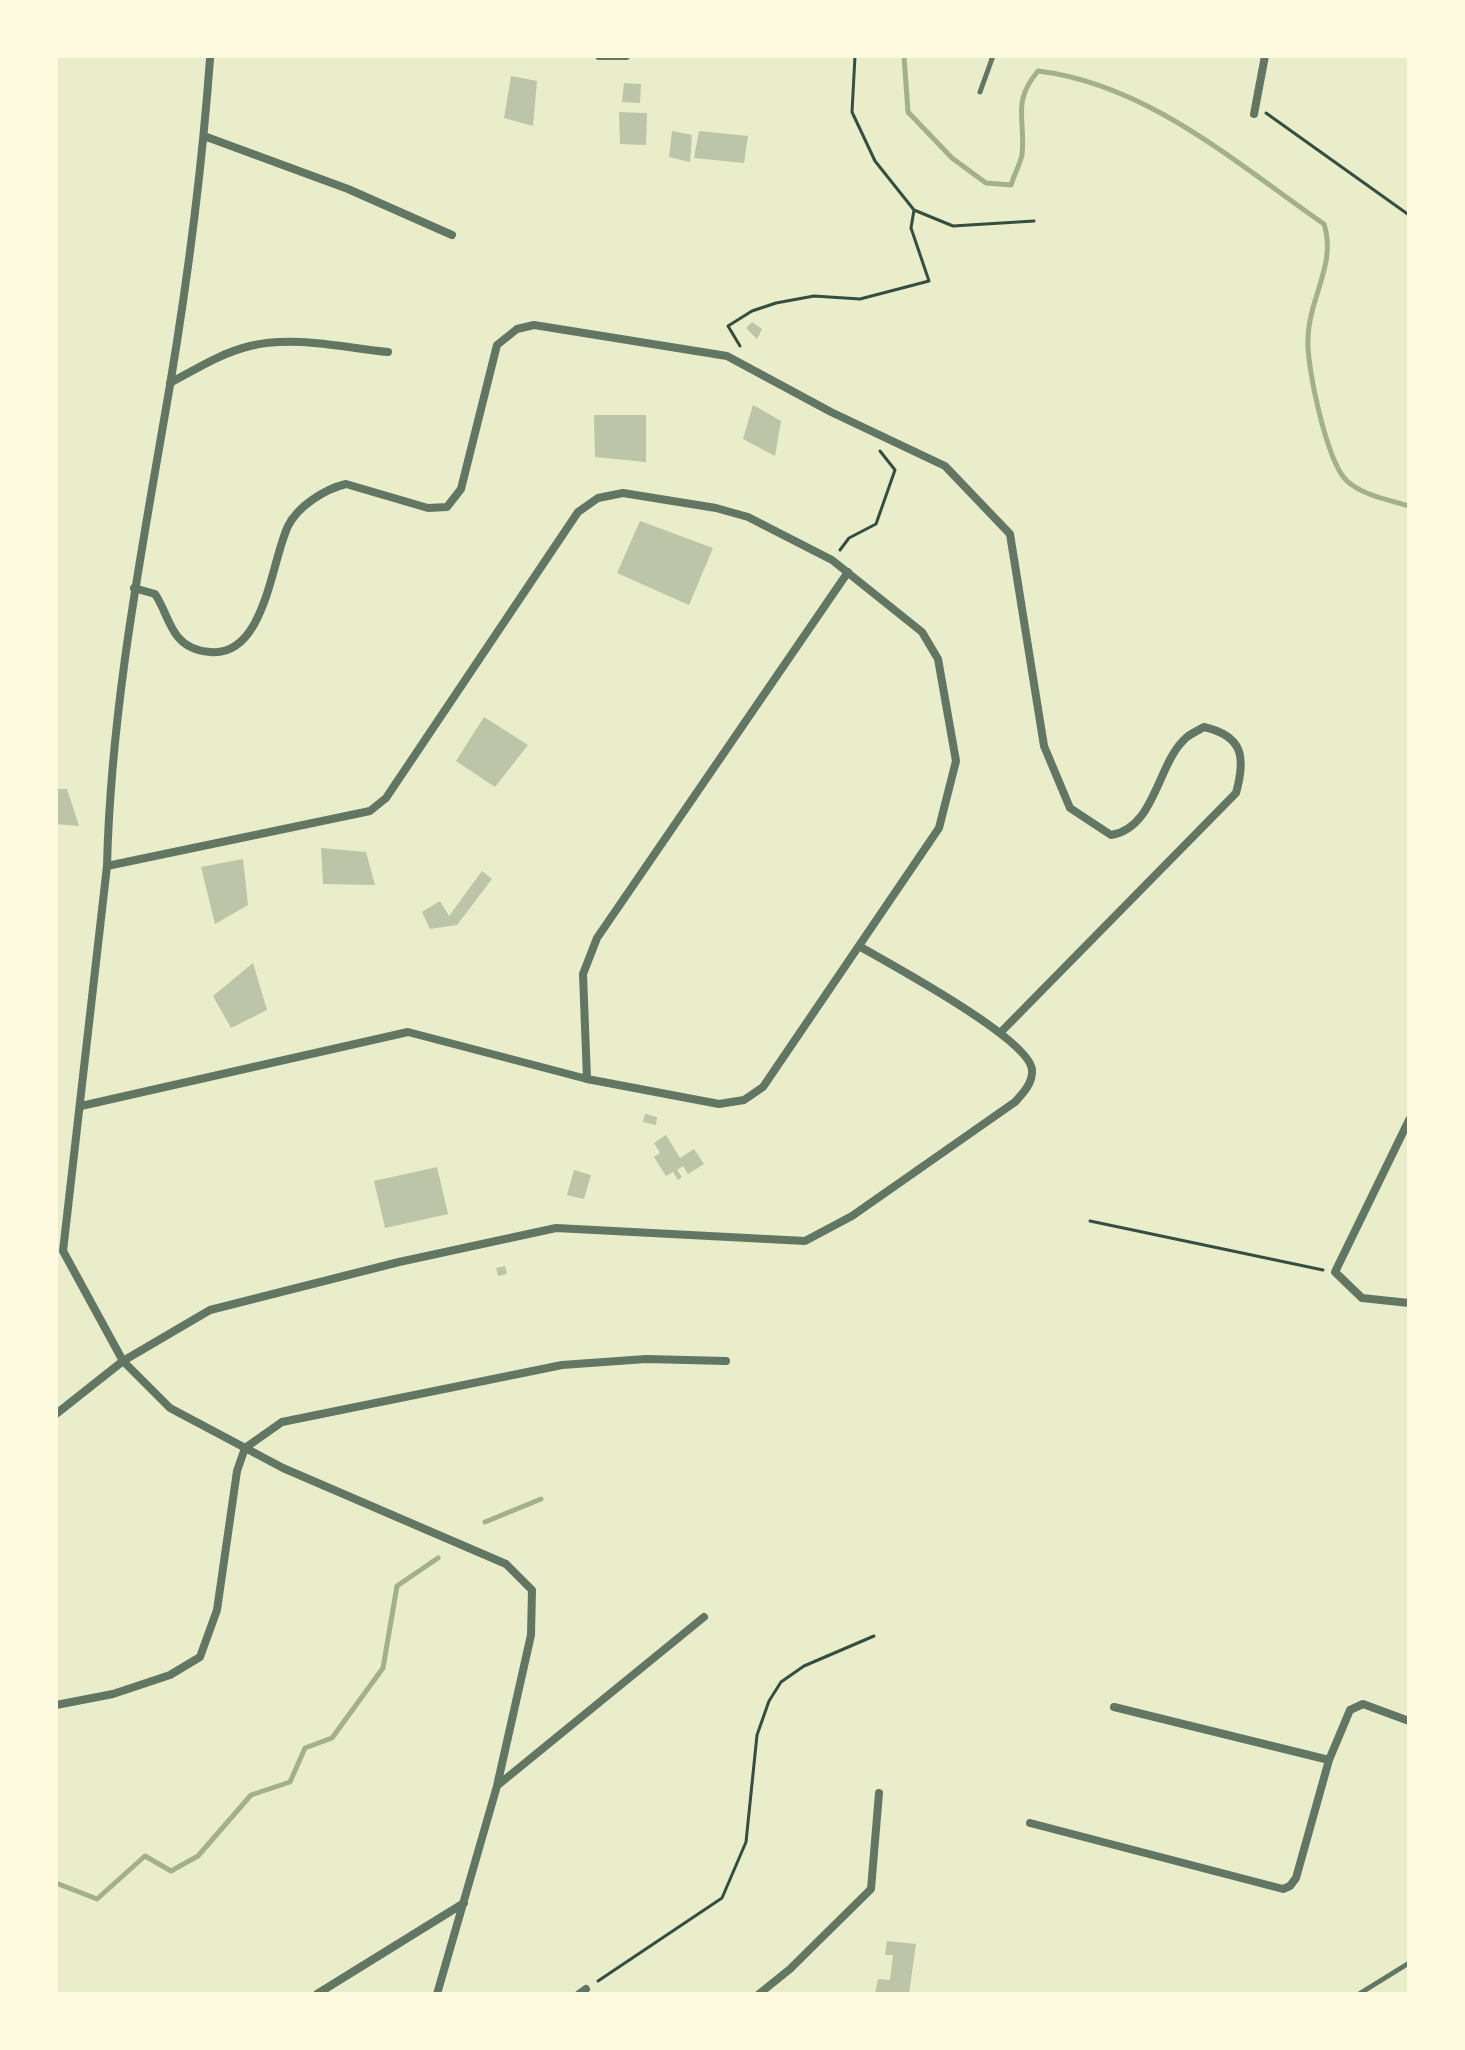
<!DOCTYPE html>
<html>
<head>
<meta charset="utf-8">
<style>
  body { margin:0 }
  #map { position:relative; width:1465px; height:2050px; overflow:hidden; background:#e9edc9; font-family:"Work Sans",sans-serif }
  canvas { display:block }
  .frame { position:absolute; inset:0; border:58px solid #fefae0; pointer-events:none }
</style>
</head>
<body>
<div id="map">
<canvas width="1465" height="2050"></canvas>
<div class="frame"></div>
</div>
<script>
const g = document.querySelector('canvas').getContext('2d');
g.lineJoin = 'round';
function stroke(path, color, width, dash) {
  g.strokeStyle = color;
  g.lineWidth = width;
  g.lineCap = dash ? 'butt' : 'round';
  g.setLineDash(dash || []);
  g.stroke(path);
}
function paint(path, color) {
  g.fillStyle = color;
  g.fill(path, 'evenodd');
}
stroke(new Path2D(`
  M904 56 908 112 952 158 986 183 1011 185C1014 175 1020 164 1022 155 1026 119 1011 103 1038 71 1147 84 1236 163 1324 224 1337 263 1309 298 1308 338 1306 366 1327 461 1346 480 1361 495 1389 500 1409 506
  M485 1522 541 1499
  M56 1883 97 1899 145 1856 171 1871 198 1856 251 1795 290 1782 305 1748 332 1738 383 1668 397 1586 438 1558`), '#a3b18a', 5);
paint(new Path2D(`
  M511 76 537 81 533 126 504 118Z
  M624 83 641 84 640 103 622 102Z
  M619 112 647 113 646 145 620 144Z
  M672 131 692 135 690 162 669 157Z
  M699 131 748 136 744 163 694 158Z
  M752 322 762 329 757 339 746 328Z
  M753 405 781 421 775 456 743 439Z
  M594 415H646V462L595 457Z
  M640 521 713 548 689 605 617 573Z
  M484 717 528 745 495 787 456 761Z
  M56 789H67L79 826 56 824Z
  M321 848 366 852 375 885 323 884Z
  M243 859 248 905 215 924 201 867Z
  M482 871 492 879 457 925 430 929 422 912 440 901 449 916Z
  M253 963 267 1010 231 1028 213 996Z
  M645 1114 657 1117 656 1125 643 1122Z
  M666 1135 680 1158 694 1149 704 1164 688 1174 683 1166 677 1170 682 1177 678 1180 673 1172 666 1176 654 1157 660 1153 654 1143Z
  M437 1167 448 1214 385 1228 374 1181Z
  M574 1170 591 1175 584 1199 567 1195Z
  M505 1266 507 1274 498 1276 496 1268Z
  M887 1941 916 1944 909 1994H875L878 1979 890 1980 893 1955H885Z`), '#bcc5a7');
stroke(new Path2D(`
  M855 56 852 112 875 161 914 210 953 226 1034 221
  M1266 113 1409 215
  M740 346 728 326 752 311 776 303 814 296 860 299 929 281 911 228 914 210
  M840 550 849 538 876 524 895 470 880 451
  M1090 1221 1323 1270
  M598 1981 722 1898 746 1842 757 1735 769 1701 781 1682 804 1666 874 1636`), '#344e41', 3);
stroke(new Path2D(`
  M980 92 993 56
  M1359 1994 1409 1963`), '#617663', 5);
stroke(new Path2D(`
  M599 56H626
  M210 59C202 168 188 277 170 385 143 544 111 704 107 866L63 1251 123 1361 170 1408 283 1468 506 1564 532 1590 531 1635 497 1786 437 1994
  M1254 114 1265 56
  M204 136 348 189 452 235
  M170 383C196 369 221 353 250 346 294 335 345 348 388 352
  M134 588 155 594C164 607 168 625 178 637 186 647 198 651 210 652 265 657 271 562 288 526 298 506 325 489 346 484L428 508 447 507 461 489 497 345 517 329 534 325 727 356 831 412 945 466 1010 534 1044 746 1070 808 1111 835C1156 828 1157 762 1187 737 1192 733 1199 730 1204 727 1243 736 1246 757 1236 793L1001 1032
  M587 1079 583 974 597 938 848 572
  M81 1106 408 1032 587 1079 719 1104 744 1100 763 1087 939 828 956 761 938 659 922 632 832 560 748 517 716 508 623 493 598 498 578 512 386 798 370 811 107 866
  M1409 1120 1335 1272 1362 1298 1409 1303
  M56 1414 123 1361 210 1310 399 1262 556 1228 805 1241 852 1216 1015 1102C1023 1093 1033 1083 1032 1070 1030 1039 890 964 859 946
  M56 1705 113 1694 170 1675 200 1657 217 1610 237 1471 245 1448 282 1422 562 1365 646 1359 726 1361
  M1114 1707 1329 1760
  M498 1785 704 1617
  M1030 1823 1283 1889 1290 1886 1296 1878 1329 1760 1350 1710 1363 1704 1409 1721
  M317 1994 464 1903
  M579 1994 586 1989
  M759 1994 790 1969 871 1889 879 1793`), '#617663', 8);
</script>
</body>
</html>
